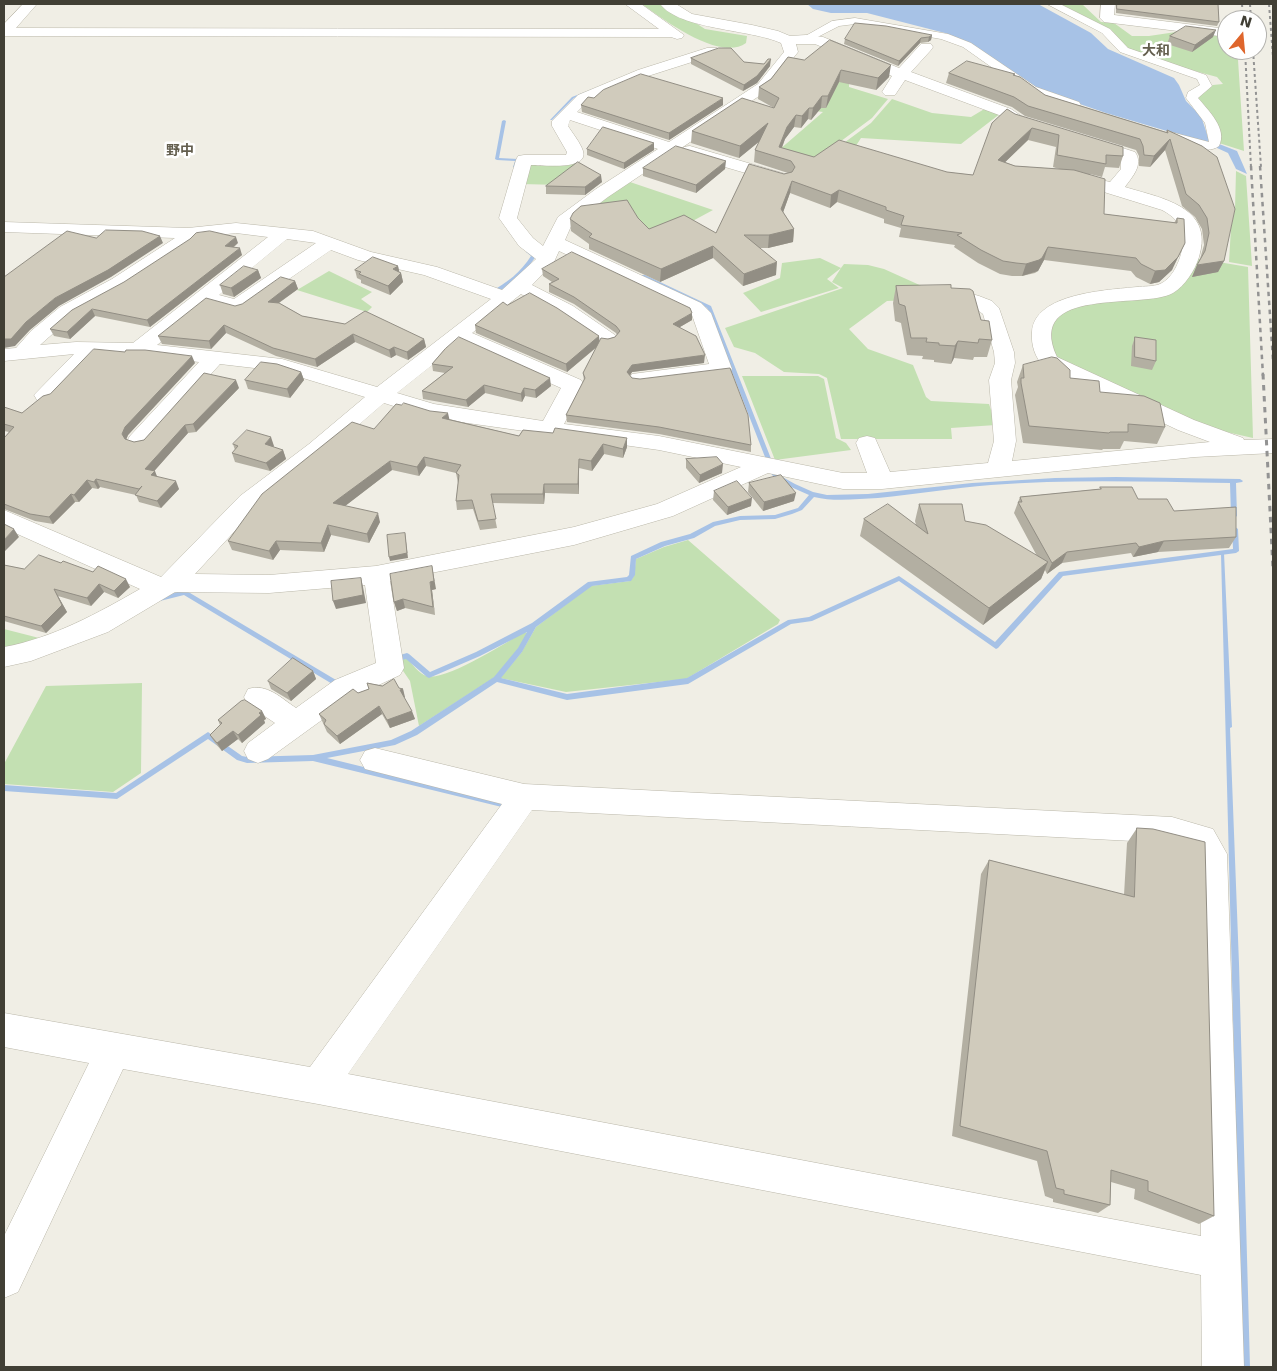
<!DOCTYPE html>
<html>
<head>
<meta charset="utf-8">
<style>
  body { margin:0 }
  #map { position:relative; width:1277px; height:1371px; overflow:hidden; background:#f0eee5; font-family:"DejaVu Sans",sans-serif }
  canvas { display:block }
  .frame { position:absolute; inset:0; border:5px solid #413f35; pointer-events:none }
  .north { position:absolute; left:1217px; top:10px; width:50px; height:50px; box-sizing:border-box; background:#fff; border:1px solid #b3b2ae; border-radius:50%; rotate:17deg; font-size:14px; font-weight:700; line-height:20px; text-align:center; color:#413f35 }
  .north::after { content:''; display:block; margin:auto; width:18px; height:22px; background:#df662c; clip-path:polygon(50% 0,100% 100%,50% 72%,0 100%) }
</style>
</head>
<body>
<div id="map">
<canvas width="1277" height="1371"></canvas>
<div class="frame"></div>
<div class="north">N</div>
</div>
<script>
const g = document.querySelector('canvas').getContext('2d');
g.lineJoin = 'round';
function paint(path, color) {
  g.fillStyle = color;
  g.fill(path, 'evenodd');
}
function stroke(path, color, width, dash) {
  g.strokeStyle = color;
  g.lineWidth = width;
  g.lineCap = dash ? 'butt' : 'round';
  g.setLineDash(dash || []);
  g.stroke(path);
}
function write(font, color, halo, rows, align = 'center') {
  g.font = font + ' "DejaVu Sans","Noto Sans JP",sans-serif';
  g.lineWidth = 5;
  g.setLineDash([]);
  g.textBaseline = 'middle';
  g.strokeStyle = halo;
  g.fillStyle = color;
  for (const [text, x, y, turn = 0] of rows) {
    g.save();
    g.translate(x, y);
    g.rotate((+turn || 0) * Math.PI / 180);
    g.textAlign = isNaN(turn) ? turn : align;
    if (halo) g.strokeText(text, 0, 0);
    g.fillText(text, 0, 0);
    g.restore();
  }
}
paint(new Path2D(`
  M642 4H666L705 29 747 36 746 43C720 62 664 20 642 4Z
  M1057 4H1082L1101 22 1114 23 1132 36H1149L1176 32 1223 34 1227 40V50H1234L1238 60 1244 151 1219 143 1196 96 1213 85 1223 84 1217 77 1154 60 1128 48Z
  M825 79 849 83V87L888 99 872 118 813 162 779 150 823 112 786 107Z
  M892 99 932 113 971 117 986 108 1001 113 961 144 861 138 850 155 833 151 871 123Z
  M529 163H576L570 175 561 185 521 184Z
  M1236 171 1246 176 1252 266 1229 262 1231 228 1235 209Z
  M627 181 713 210 650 244 578 217Z
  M820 258 841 268 844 264 868 265 884 269 924 287 936 299 887 301 849 329 868 349 913 365 926 397 931 401 989 404 996 425 951 428 952 439H841L827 378 819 374 784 372 755 353 734 347 725 328 843 288 832 282 841 268 827 279 839 288 761 312 743 293 780 278 782 263Z
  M1195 258 1248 267 1253 438 1213 429 1056 362 1047 347 1055 315 1073 306 1161 293Z
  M329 271 372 292 361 299 372 307 367 312 297 290Z
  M742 376H818L824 379 836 438 846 443 851 450 775 460Z
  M688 540 780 620 778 624 686 679 566 692 500 678 521 653 536 627 590 586 630 581 634 576 636 559 664 547Z
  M4 629 47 640 4 652Z
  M524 632 528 633 518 650 495 677 419 726 410 681 397 662 407 658C412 664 419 674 427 676 444 682 507 642 524 632Z
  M142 683 141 773 113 792 4 784V764L46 686Z`), '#c3e0b2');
paint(new Path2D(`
  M807 4H1038L1091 33 1108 49 1174 78 1179 85 1186 101 1201 116 1209 140 1237 151 1247 174 1236 169 1228 153 1204 142 1106 113 1039 90 957 38 945 33 867 13H831L813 9Z
  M657 64 574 98 552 120H4H550L572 97Z
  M1224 553 1232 727 1230 728 1239 964 1250 1367H1242L1221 554Z`), '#a7c2e6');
paint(new Path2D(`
  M504 120 506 121 499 158 518 159 517 167 515 168 513 167 515 161 497 160 495 159 502 121Z
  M526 250H530L536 256C528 269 507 293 490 294V292C507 283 521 272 531 256L526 252Z
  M641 275H645L711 306 777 474 795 484 813 492 827 495 868 494 972 483 1055 478 1116 477 1240 479 1243 481 1242 482 1236 483 1237 516 1234 518 1231 516 1230 483C1151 482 1071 479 991 485 953 488 916 494 878 498 857 499 834 502 814 497L802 510 792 514 775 519 740 520 715 526 694 538 665 546 636 559 635 575 631 581 592 586 536 627 522 652 501 678 567 694 687 678 788 620 809 617 899 576 995 642 1059 572 1233 549 1232 529 1235 527 1238 529 1239 551 1236 553 1063 576 998 648 996 649 899 581 812 621 791 624 688 684 567 700 497 682 417 735 395 745 327 758 510 803 513 804 514 806 513 808 510 809 313 761 247 763 237 760 208 739 117 799 4 791V785L116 793 208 732 242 756 247 757 313 755 391 740 411 731 494 677 518 648 527 632 480 656 429 678 427 677 406 659 395 662 393 661 392 659 393 657 407 653 409 654 430 672 476 652 532 623 588 582 627 577 629 575 631 556 661 542 690 534 713 522 740 516 775 515 788 511 798 508 809 495 791 487 772 475 707 308 643 278 639 280H635V278Z
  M185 590 336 680 341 677 343 678 344 680 343 682 336 686 334 685 184 595 160 601 157 599 158 597Z`), '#a7c2e6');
const pedestrian = new Path2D(`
  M1047 4H1060L1110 29 1128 48 1206 75 1212 86 1198 98C1208 110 1228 129 1219 146 1206 156 1181 143 1167 139L1165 136 1171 132 1209 142 1205 123 1186 98 1188 92 1200 85 1197 79 1120 52 1102 33Z
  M855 18 948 34 971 43 1036 87 1079 102 1081 105 1075 109 1028 93 963 47 941 39 855 24 839 26 810 41H802L800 39 832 21Z`);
const minor = new Path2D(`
  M23 4H37L16 28 659 29 625 4H641L684 35 682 38 677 39 671 37 4 36V24Z
  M660 4H676L692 14 752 25 778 31 790 36 806 35 823 37 899 68 921 44H931L933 47 931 50 911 72 1011 109 1024 118 1044 124 1046 127 1044 130C1029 134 1011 124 999 115L905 80 895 95H885L882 92 892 76 815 44H796L798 52 768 90 608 197 572 224 565 240 701 303 711 313 732 369 728 373 640 385 632 384 629 379 632 374 709 364 692 315 687 311 559 251 554 262 532 285 573 306 615 335 618 339 615 343 608 345 601 343 559 314 521 294 472 333 581 380 584 385 564 424 659 436 843 473H867L856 443 859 438 867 436 875 438 890 472 988 463 994 441 989 380 995 363 994 352 983 314C976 308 967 307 962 300L965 296 972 294 979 296 992 301 999 308 1014 352 1015 363 1011 380 1016 441 1012 461 1210 442 1178 430 1044 367C1035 357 1031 346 1032 332 1034 293 1108 290 1137 287 1144 286 1153 287 1160 284 1174 278 1182 257 1183 242 1184 226 1175 217 1162 210L1091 188 1088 184 1091 180 1097 179 1110 182 1121 169V159L1082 145 1080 142 1082 139 1088 137 1135 152C1144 165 1132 177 1125 187 1160 198 1215 206 1199 257 1195 270 1185 286 1173 293 1143 310 1024 285 1057 357L1194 420 1243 438 1244 440 1273 439V453L1195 457 882 489H843L768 473 673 516 574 545 390 581 404 668 400 675 355 696 268 759 258 763 248 759 244 751 248 743 275 723 248 705 244 697 248 689C267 683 281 698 296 708L335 680 376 663 365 585 269 593 175 592 108 632 31 661 4 667V647C53 638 98 613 140 589L4 528V510L161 577 240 496 309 444 365 397 280 371 220 364 146 446 138 448 130 446 127 441 130 436 199 362 148 356 97 355 53 400 45 402 37 400 34 395 74 354 4 361V349L16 348 31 331 60 307 112 279 175 238 4 232V222L188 228 236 223 313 231 371 252 437 267 502 290 536 259 519 246 499 218 516 160 518 156 524 155H566L567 152 552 126V121L578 95 638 70 707 48H717L719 51 717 54 648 76 588 101 577 112 669 142 758 84 784 52 781 43C750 29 680 30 660 4ZM570 120 658 149 596 189 558 217 543 246 533 238 517 218 531 165C542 165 589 171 583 151 580 142 573 134 568 126ZM236 233 268 237 133 343 76 342 40 345 74 315 126 287 191 244 194 238ZM287 239 316 243 234 299 219 295ZM331 250 358 260 424 275 491 299 377 387 282 359 157 345 208 304 237 312 244 310ZM460 343 561 388 543 421 434 404 397 393ZM384 403 432 418 659 450 741 467 657 504 574 527 376 566 269 575 195 574 256 508 325 454Z
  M1101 4H1115L1114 15 1227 29V37L1104 22 1100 18Z
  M690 146 789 175 792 179 789 183 783 184 684 155 682 151 684 147Z
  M375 748 524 784 1172 817 1213 829 1227 854 1244 1367H1202L1201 1275 318 1104 123 1069 18 1292 4 1298V1236L89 1063 4 1047V1013L310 1067 502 804 365 769 360 760 365 751ZM532 810 1172 843 1192 849 1197 857 1201 1236 348 1074Z`);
stroke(pedestrian, '#bab7a9', 1);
stroke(minor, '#bab7a9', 1);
paint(pedestrian, '#fff');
paint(minor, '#fff');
stroke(new Path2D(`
  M1242 4 1243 20
  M1250 4 1251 20
  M1269 4 1273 57
  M1245 50 1251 167
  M1253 50 1261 167`), '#939393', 2, [3, 3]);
stroke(new Path2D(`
  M1251 166 1263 376
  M1260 166 1273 360`), '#939393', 2.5, [4.5, 4.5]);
stroke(new Path2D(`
  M1263 374 1273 569`), '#939393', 3, [5.5, 5.5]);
paint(new Path2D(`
  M1116 4H1218L1219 22 1217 26 1116 13Z
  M932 35 931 40 928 42 920 43 898 66 844 44 845 39Z
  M1170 36 1213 37 1192 52 1167 44Z
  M788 57 889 77 876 90 839 82 826 108H821L811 120 808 119 801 128 794 127 785 139 782 148 814 157 973 175 1015 114 1123 156 1119 168 1105 167 1102 177 1090 174 1104 214 1174 223 1177 218 1184 219 1172 270 1159 282 1150 284 1136 277 1131 271 1044 260 1038 271 1035 273 1022 276H1012L1000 274 978 263 954 247 955 245 899 237 901 228 884 223V219L837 202 830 208 790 193 783 212 794 229 793 242 768 248H759L776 275 743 286 713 258 660 282 589 249V244L571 231 570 219 638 218 649 229 716 233 784 174 788 173 754 162 755 150 760 141 739 158 691 143 692 131 774 108 758 99 759 87 771 79ZM1028 140 1056 147 1053 167 1059 169 1015 166 1005 162Z
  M691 58 744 62 770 66 757 83 743 91 691 64Z
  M949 73 1014 76 1045 95 1166 132 1167 130 1202 146 1224 261 1218 272 1192 277 1200 259 1204 245 1202 229 1195 217 1182 206 1165 150 1150 167 1139 166V156L1136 150 1025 116 1012 107 946 83Z
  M594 98 723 105 669 140 582 112 581 105Z
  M587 149 654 150 624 169 587 155Z
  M643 168 725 169 696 193 643 176Z
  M602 182 585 195 546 194V186Z
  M238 243 234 247 242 255 150 327 95 316 70 339 54 336 50 329Z
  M398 266 399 272 401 273 403 282 390 295 361 283V280L357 278 355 270Z
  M542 269 692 320 680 327 704 363 632 372 630 376 632 378 751 445V452L659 434 567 422 566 415 584 381 583 373 597 347 567 372 476 333 475 325 507 305 599 336V341L615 337 617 335 616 333 574 304 549 292V284L552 282 543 276Z
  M258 270 261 278 234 297 223 294 220 285Z
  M295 281 298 289 279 303 302 316 424 339 426 347 408 360 396 355 391 358 355 342 317 367 276 356 226 333 211 349 162 344 158 336 242 304Z
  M896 286 951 288 981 320 992 340 987 357H974L973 360 954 358 951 364 934 362V360L922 359 923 356 907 355 901 323 895 321 893 303Z
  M1135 337 1156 361 1152 370 1131 366 1132 346Z
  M445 349 551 386 536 398 525 396 522 402 485 393 468 407 423 399 422 391 445 373 433 371 432 364Z
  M195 363 128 435 126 440 134 442 144 440 239 388 196 432 188 433 154 471 157 477 179 489 161 508 139 502 136 495 100 487 98 489 92 488 79 502H75L53 524 35 521 4 509V438L9 432 4 431V407L22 413Z
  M1023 365 1070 378 1100 392 1165 427 1157 444 1124 441 1120 449H1103L1102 450 1023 443 1015 395 1018 387 1017 382Z
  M301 372 304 380 290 398 248 389 245 380Z
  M449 419 519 436 523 430 627 447 623 458 604 454 592 471 579 468V494L545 493 544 504 492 503 497 528 480 530 473 509 457 510 456 501 458 483 456 473 426 466 419 476 392 470 345 506 380 522 369 543 331 535 324 552 280 550 273 560 232 550 228 541 374 429Z
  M233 444 274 446 273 447 283 450 286 459 270 471 235 462 232 453 235 450Z
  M686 459 722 473 699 483 686 468Z
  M749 483 794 501 763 511 748 492Z
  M1100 487 1174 511 1236 537 1229 548 1158 552 1133 557 1131 553 1062 563 1047 574 1045 570 1041 579 983 625 860 536 864 519 916 525 915 521 919 504 965 521 1037 556 1014 513 1020 497 1100 489Z
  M714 491 751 506 727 515 713 500Z
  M4 565 24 569 130 587 118 598 104 592 91 606 58 596 67 612 46 633 4 621Z
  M390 574 436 589 432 590 435 615 405 608 397 611 394 602Z
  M313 671 316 679 291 701 271 689 268 681Z
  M367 683 403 689 404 697 415 719 390 728 382 714 340 744 327 732 319 714 358 693 369 689Z
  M262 711 266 719 264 720 265 723 242 743 238 739 222 751 215 743 210 735 220 725 218 720Z
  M1137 828 1214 1216 1199 1224 1134 1199 1135 1189 1111 1182 1110 1205 1098 1213 1053 1202V1199L1045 1196 1037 1161 952 1136 981 874 989 860 1124 895 1127 843Z`), '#b3afa2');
paint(new Path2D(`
  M1216 30 1213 37 1192 52 1195 45Z
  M932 35 931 40 928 42 929 37Z
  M921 38 920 43 898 66 899 61Z
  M771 59 770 66 757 83 743 91 744 85Z
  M891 65 889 77 876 90 878 78Z
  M841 70 839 82 826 108 828 96Z
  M822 96 821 108 811 120 813 108Z
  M723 98V105L669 140V133Z
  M809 108 808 119 801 128 802 116Z
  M796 115 794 127 785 139 778 157 779 147 787 127Z
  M768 123 767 135 739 158 740 146Z
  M1032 128 1028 140 995 172 998 160Z
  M1170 139 1165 150 1150 167 1154 156Z
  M654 143V150L624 169V163Z
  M726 161 725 169 696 193V185Z
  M601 175 602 182 585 195V187Z
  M792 181 790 193 780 221 781 209Z
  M839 190 837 202 830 208 831 195Z
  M794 229 793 242 768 248 769 235Z
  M160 236 163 243 111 277 59 306 30 330 15 346 4 348V339L55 298Z
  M236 237 238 243 227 252 225 246Z
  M1185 243 1172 270 1159 282 1150 284 1155 271Z
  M713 246V258L660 282 661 269Z
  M1048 247 1044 260 1038 271 1022 276 1026 264Z
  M240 248 242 255 150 327 147 320Z
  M1224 261 1218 272 1192 277 1197 265Z
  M777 262 776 275 743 286 744 274Z
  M398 266 400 275 393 269Z
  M258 270 261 278 234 297 231 288Z
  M401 273 403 282 390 295 388 286Z
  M295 281 298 289 270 309 268 302Z
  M92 309 95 316 70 339 67 332Z
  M692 313V320L673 331V324Z
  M224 325 226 333 211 349 209 341Z
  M353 334 355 342 317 367 315 359Z
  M599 336 600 344 567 372 566 364Z
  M424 339 426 347 408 360 407 352Z
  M958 341 954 358 951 364 955 346Z
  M394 347 396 355 391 358 389 350Z
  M705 355 704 363 632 372 627 380V372L632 365Z
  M192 356 195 363 128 435 125 442 122 434 125 427Z
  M301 372 304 380 290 398 287 389Z
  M550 378 551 386 536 398 535 390Z
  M236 380 239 388 196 432 193 424Z
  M484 385 485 393 468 407 466 400Z
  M524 388 525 396 522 402 521 394Z
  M448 413 450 422 442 418Z
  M185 425 188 433 149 477 145 469Z
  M271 437 274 446 268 453 265 444Z
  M627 438V447L623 458V449Z
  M603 444 604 454 592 471 591 461Z
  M283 450 286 459 270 471 266 463Z
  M424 457 426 466 419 476 417 467Z
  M579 459V494L578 484Z
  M390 461 392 470 336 513 333 503Z
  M723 464 722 473 699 483 700 475Z
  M155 471 158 479 151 475Z
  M96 479 100 487 98 489 94 482Z
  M87 480 92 488 79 502 74 495Z
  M176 481 179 489 161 508 157 501Z
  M544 484 545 493 544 504 543 494Z
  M796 493 794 501 763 511 764 502Z
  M71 494 75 502 53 524 49 517Z
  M752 498 751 506 727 515 728 507Z
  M378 513 380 522 369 543 367 534Z
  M328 525 331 535 324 552 321 543Z
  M14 529 19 537 4 552V540Z
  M405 533 408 558 390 561 389 557Z
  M276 541 280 550 273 560 269 551Z
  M1164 541 1158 552 1133 557 1139 547Z
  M1067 552 1062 563 1047 574 1052 563Z
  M1048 562 1041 579 983 625 989 608Z
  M432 566 436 589 432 590 435 615 430 582Z
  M361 578 363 587 366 603 336 609 333 601Z
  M126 579 130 587 118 598 114 591Z
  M99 584 104 592 91 606 87 598Z
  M54 589 67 612 46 633 41 626Z
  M403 599 405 608 397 611 394 602Z
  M313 671 316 679 291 701 287 693Z
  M403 689 405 697 403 699 400 690Z
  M379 706 382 714 340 744 337 736Z
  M262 711 266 719 264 720 265 723 242 743 238 735Z
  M412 711 415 719 390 728 387 720Z
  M233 731 238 739 222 751 217 743Z`), '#928e84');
const building = new Path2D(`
  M1117 4H1218L1219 22 1117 9Z
  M855 23 886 26 932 35 929 37 921 38 899 61 845 39Z
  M1186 26 1216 30 1195 45 1170 36Z
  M830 40 891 65 878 78 841 70 828 96H822L813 108H809L802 116 796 115 787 127 779 147 814 157 839 140 947 172 973 175 992 123 1007 109 1015 114 1123 147V156L1106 155V164L1057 155 1059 135 1032 128 998 160 1015 166 1074 170 1105 179 1104 214 1177 223V218L1184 219 1185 243 1178 257 1165 270 1155 271 1141 264 1136 258 1048 247 1042 258 1039 260 1026 264 1016 263 1003 261 981 250 957 235 962 233 901 225 904 216 886 210V207L839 190 831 195 792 181 781 209 794 229 769 235H744L777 262 744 274 713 246 661 269 589 237 592 234 570 219 573 213 581 206 627 200 638 218 649 229 684 215 716 233 749 164 784 174 792 172 795 167 791 161 755 150 768 123 740 146 692 131 742 98 774 108 779 98 759 87 771 79 788 57 804 60Z
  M719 48H731L744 62 764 64 768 59H771L757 76 744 85 691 58Z
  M967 61 1015 74 1013 75 1020 77 1045 95 1168 133 1167 130 1202 146 1217 157 1235 209 1224 261 1197 265 1205 251 1209 233 1207 218 1199 205 1186 194 1170 139 1154 156 1144 155 1143 146 1140 139 1028 106 1014 97 949 73Z
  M641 74 723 98 669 133 581 105 588 97 594 98 603 90Z
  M603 127 654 143 624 163 587 149Z
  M676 146 726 161 696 185 643 168Z
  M578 162 601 175 585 187 546 186Z
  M106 230 142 231 160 236 108 270 55 298 26 322 11 339H4V277L67 231 96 238Z
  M210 231 236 237 225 246 240 248 147 320 92 309 67 332 50 329 72 310 124 282 190 239 196 233Z
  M572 252 690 308 692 313 673 324 696 336 705 355 632 365 627 372 632 378 640 379 730 368 748 415 751 445 659 427 566 415 585 378 583 373 601 338 608 339 615 337 620 331 616 326 574 297 549 284 559 279 542 269Z
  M373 257 398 266 393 269 401 273 388 286 359 274 361 272 355 270Z
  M244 266 258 270 231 288 220 285Z
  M281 277 295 281 268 302 279 303 302 316 345 324 365 311 424 339 407 352 394 347 389 350 353 334 315 359 273 348 224 325 209 341 158 336 206 298 235 306 242 304Z
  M951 285V288L970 289 973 291 981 320 989 321 992 340 979 339 978 343 958 341 955 346 939 345V343L926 342 927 338H911L905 306 899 304 896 286Z
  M530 293 557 308 599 336 566 364 475 325 503 302 507 305Z
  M459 337 550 378 535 390 524 388 521 394 484 385 466 400 422 391 453 367 432 364 445 349Z
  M1135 337 1156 340V361L1135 357Z
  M94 349 125 352 126 350H145L192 356 125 427 122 434 125 439 134 442 144 440 204 373 236 380 193 424 185 425 145 469 155 471 151 475 176 481 157 501 135 495 142 486 139 489 96 479 94 482 87 480 74 495 71 494 49 517 30 514 4 504V438L14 427 4 424V407L22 413 43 396 50 394Z
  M1052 357 1057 358 1070 370V378L1099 381 1100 392 1144 396 1160 403 1165 427 1128 424V432H1110L1109 433 1029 426 1021 383V378H1024L1023 365Z
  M261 362 277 364 301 372 287 389 245 380Z
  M404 403 430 411 448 413 442 418 519 436 523 430 553 433 555 428 627 438 623 449 603 444 591 461 579 459 578 484H544L543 494H491L496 519 478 521 472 500 456 501 459 475 456 473 461 465 424 457 417 467 390 461 333 503 378 513 367 534 328 525 321 543 276 541 269 551 228 541 262 494 352 422 374 429 396 404 401 405Z
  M247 430 271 437 265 444 283 450 266 463 232 453 238 446 233 444Z
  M717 457 723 464 700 475 686 459Z
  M781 475 796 493 764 502 749 483Z
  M737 481 752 498 728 507 714 491Z
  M1100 487H1132L1138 499H1167L1174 511 1236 507V537L1164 541 1139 547 1136 543 1067 552 1052 563 1018 502H1022L1020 497 1101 489Z
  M888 504 928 534 919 504H962L965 521 986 525 1048 562 989 608 864 519Z
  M4 524 14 529 4 540Z
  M405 533 407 553 389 557 387 535Z
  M39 555 61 563 63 561 93 572 98 566 126 579 114 591 99 584 87 598 54 589 62 605 41 626 4 616V565L24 569Z
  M432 566 434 581 430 582 433 607 403 599 394 602 390 574Z
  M361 578 363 595 333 601 331 581Z
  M293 658 313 671 287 693 268 681Z
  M394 679 399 688 403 689 400 690 412 711 387 720 379 706 337 736 324 724 326 720 319 714 353 689 358 693 369 689 367 683 382 686Z
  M245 700 262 711 259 713 261 715 238 735 233 731 217 743 210 735 222 723 218 720 241 701Z
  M1137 828 1153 829 1205 842 1214 1216 1148 1191V1181L1111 1170 1110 1205 1064 1194V1190L1056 1188 1047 1151 960 1126 989 860 1134 897Z`);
paint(building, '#d0cbbc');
stroke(building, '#928e84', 1);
write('bold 14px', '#635e4e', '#fff', [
  ["大和",1156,51],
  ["野中",180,151]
]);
</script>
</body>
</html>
